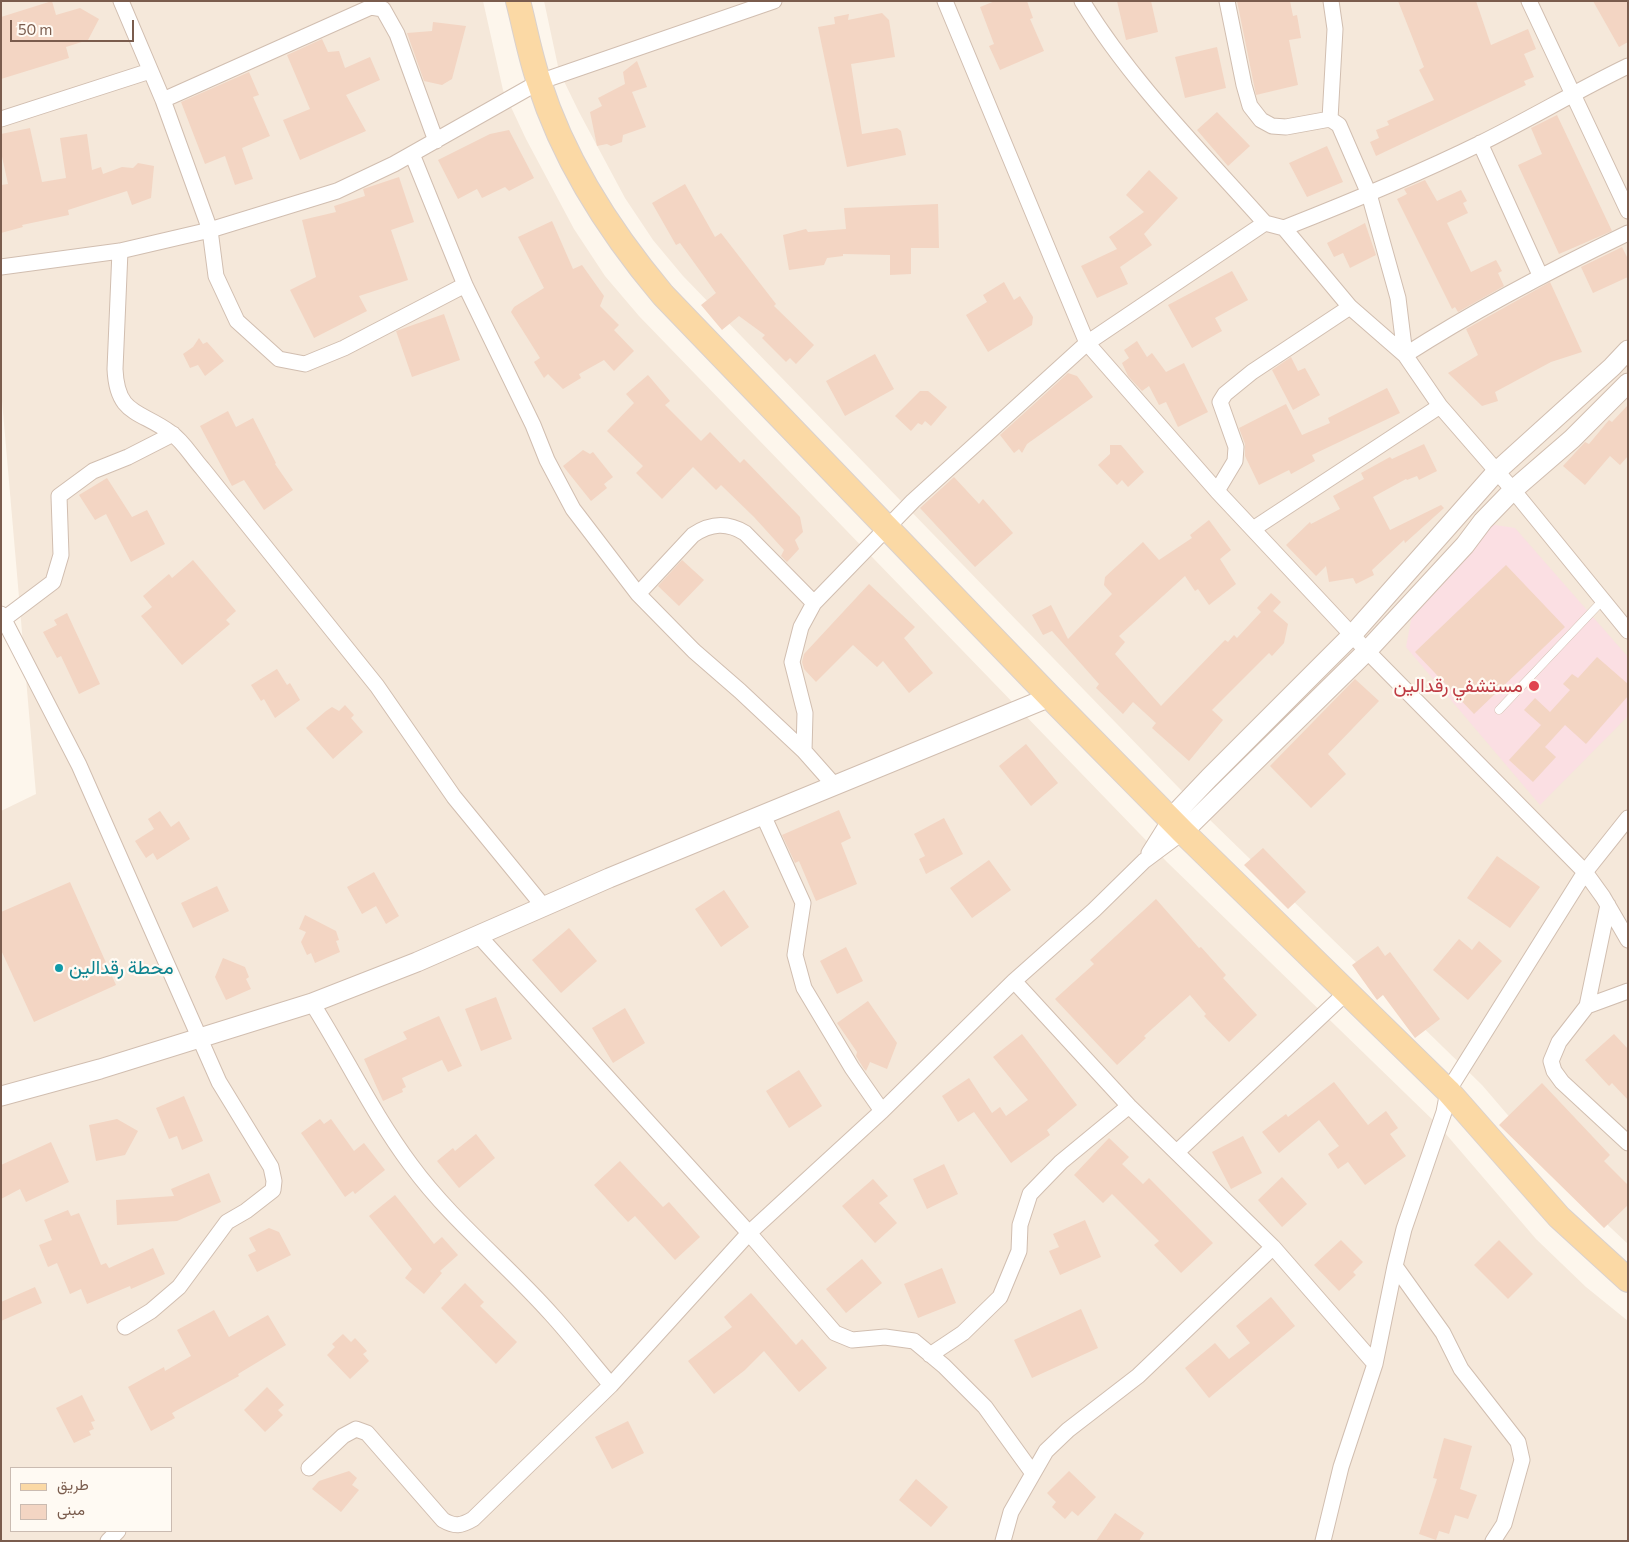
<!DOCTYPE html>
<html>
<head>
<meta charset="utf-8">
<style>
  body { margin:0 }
  #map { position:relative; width:1629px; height:1542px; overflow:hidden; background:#fdf6ec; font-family:Commissioner,Vazirmatn,sans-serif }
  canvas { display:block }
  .frame { position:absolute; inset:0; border:2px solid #7a5c4d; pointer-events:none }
  .legend { position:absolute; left:10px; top:1467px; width:162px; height:65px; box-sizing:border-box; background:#fffaf3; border:1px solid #cabbb1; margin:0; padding:6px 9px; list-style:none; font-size:15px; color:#7a5c4d }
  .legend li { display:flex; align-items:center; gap:10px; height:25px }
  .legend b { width:25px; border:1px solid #cabbb1 }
  .scale { position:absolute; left:10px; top:20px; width:124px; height:22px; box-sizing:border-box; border:2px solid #7a5c4d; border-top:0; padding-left:6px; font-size:15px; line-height:18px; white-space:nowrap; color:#7a5c4d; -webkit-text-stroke:4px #fffaf3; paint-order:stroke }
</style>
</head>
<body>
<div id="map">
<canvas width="1629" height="1542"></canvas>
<div class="frame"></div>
<ul class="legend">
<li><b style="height:6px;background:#fbd9a5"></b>طريق</li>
<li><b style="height:14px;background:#f3d5c3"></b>مبنى</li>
</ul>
<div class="scale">50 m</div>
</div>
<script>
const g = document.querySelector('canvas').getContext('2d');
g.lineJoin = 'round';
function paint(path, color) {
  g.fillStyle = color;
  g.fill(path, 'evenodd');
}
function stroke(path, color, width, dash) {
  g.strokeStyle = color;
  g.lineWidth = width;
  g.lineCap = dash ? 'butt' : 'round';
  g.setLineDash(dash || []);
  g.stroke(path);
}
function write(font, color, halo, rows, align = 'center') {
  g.font = font + ' Commissioner,Vazirmatn,sans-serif';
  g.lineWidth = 4.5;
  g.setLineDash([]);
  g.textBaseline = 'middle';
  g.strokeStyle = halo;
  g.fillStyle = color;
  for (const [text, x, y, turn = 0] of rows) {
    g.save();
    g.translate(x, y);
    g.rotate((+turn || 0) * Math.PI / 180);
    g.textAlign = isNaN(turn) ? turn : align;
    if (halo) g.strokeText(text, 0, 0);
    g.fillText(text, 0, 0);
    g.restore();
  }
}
paint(new Path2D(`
  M1 1H483L503 90 526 139 574 229 605 276 639 316 1167 862 1439 1126 1536 1239 1586 1287 1628 1321V1541H1V811L36 794 1 389ZM11 1468H171V1531H11Z
  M544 1H1628V1244L1579 1198 1482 1085 1210 820 683 276 653 240 625 198 579 112 559 71Z`), '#f5e8da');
paint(new Path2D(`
  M1489 524 1515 528 1628 657V716L1540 805 1406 647 1412 615Z`), '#fbdfe3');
paint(new Path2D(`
  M52 1 56 15 80 8 99 19 88 40 66 47 69 58 1 79V17Z
  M995 1H1027L1033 18 1030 19 1044 51 1000 70 989 46 994 44 980 7Z
  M1117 1H1151L1158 32 1126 40Z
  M1237 1H1290L1293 16 1297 15 1301 38 1289 40 1298 85 1256 95Z
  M1398 1H1476L1491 45 1528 29 1536 49 1524 54 1534 77 1524 81 1526 85 1376 156 1370 142 1379 138 1376 130 1389 125 1387 121 1434 100 1419 70 1424 67Z
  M1593 1H1628V42L1619 47Z
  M882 13 889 20 895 57 851 64 862 134 897 128 901 131 906 155 847 167 818 27 835 24 834 17 849 14 848 20Z
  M433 22 466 26 452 79 442 85 424 81 407 33 432 31Z
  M322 39 328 52 339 51 345 68 370 57 380 80 346 95 366 131 300 160 283 120 310 109 287 55Z
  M1217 47 1226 88 1185 98 1175 57Z
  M637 61 647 87 632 92 646 127 623 135 622 142 611 146 607 144 597 146 590 112 602 106 598 98 625 84 623 72Z
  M249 72 259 95 253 97 270 136 242 148 253 179 235 185 225 156 205 164 181 102Z
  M1217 112 1250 146 1228 166 1197 130Z
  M1557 115 1612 231 1559 254 1518 165 1542 154 1531 128Z
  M30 128 42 182 66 178 60 138 87 134 92 170 101 167 103 174 122 167 133 168 138 163 154 166 151 198 132 205 127 191 68 210 69 215 22 225 23 227 1 233V185L8 184 1 152V134Z
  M509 130 534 178 509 191 505 187 482 198 477 189 458 199 438 160 490 134Z
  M1327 146 1343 182 1307 197 1289 163Z
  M1149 170 1178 198 1144 234 1152 245 1120 267 1128 284 1097 298 1081 266 1117 249 1109 237 1144 212 1126 195Z
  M399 177 414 222 391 230 408 280 359 296 367 311 314 338 290 290 316 277 302 220 336 212 334 206 365 196 363 189Z
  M1425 180 1437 201 1461 190 1467 201 1463 203 1468 213 1447 223 1471 272 1496 260 1502 271 1498 273 1504 286 1458 312 1455 307 1452 309 1397 199 1407 194 1404 189Z
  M685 184 715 237 721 233 776 304 774 306 814 345 796 364 790 358 786 362 762 338 765 335 739 316 722 330 701 305 716 293 680 243 676 245 652 203Z
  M938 204 939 248H911V274L890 275V255L843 254V256L827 258 824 265 789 270 783 235 806 229 808 232 846 229 844 208Z
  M552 221 573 269 582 265 604 296 600 306 619 325 614 330 634 351 614 371 604 360 579 374 581 378 563 389 548 374 544 378 534 362 540 358 511 312 514 307 544 288 518 237Z
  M1365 223 1376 255 1350 268 1343 253 1334 257 1327 243Z
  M1622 247 1628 259V277L1593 293 1581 267Z
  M1232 271 1248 300 1215 318 1222 331 1192 348 1168 305Z
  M1004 282 1014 300 1020 296 1033 317 1032 325 988 352 966 315 987 302 983 295Z
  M1550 282 1582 352 1551 362 1495 392 1498 401 1482 406 1448 373 1478 355 1466 329Z
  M444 314 460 360 412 377 396 331Z
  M199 338 203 344 207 342 224 361 205 376 198 365 190 368 183 354 193 347Z
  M1137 341 1147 357 1152 353 1166 372 1184 363 1208 412 1178 427 1166 402 1159 405 1149 386 1142 391 1128 376 1122 363 1129 358 1124 350Z
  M875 354 894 389 845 416 826 381Z
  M1291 357 1298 371 1305 368 1320 395 1293 410 1272 370Z
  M1068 373 1077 376 1093 397 1027 444 1022 453 1019 449 1014 453 1000 435Z
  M648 375 670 401 665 405 701 441 710 432 740 463 744 459 800 517 803 532 795 540 799 549 787 562 781 556 784 550 754 517 721 485 716 490 693 467 662 499 636 473 643 466 607 431 634 403 626 394Z
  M1387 388 1400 413 1312 455 1315 461 1291 474 1289 470 1259 485 1245 456V444L1239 428 1286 404 1302 435 1330 423 1328 418Z
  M920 391H928L947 407 931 426 925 421 922 425 918 423 911 431 895 416Z
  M1628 405V456L1620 465 1610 456 1585 485 1563 466 1585 442 1589 444 1609 420 1612 422Z
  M228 411 236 427 253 418 276 463 275 464 293 490 264 510 244 480 232 486 200 426Z
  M1424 444 1437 471 1419 480 1417 476 1407 480 1406 479 1373 497 1390 530 1441 505 1444 508 1405 543 1404 540 1372 570 1374 575 1356 584 1353 578 1329 582 1326 566 1316 576 1286 545 1310 522 1311 524 1340 509 1333 496 1364 479 1361 473 1390 457 1392 459Z
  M1110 445H1121L1144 472 1128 487 1122 480 1117 485 1098 465 1110 454Z
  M583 450 590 454 593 452 613 477 604 484 607 488 591 501 563 466Z
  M954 477 979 504 983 499 1013 533 975 567 920 508Z
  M107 478 132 517 147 510 165 544 131 562 106 514 95 520 79 495Z
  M1209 520 1231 550 1220 559 1236 584 1209 605 1198 589 1195 591 1185 576 1119 636 1125 642 1115 654 1161 706 1225 640 1228 642 1234 635 1237 638 1261 612 1257 608 1271 593 1281 602 1273 611 1288 624 1284 643 1272 656 1269 653 1212 710 1223 720 1189 761 1152 728 1156 723 1133 702 1123 714 1096 688 1099 684 1052 631 1043 635 1032 615 1051 605 1068 639 1112 594 1104 585 1105 577 1143 542 1159 560 1192 538 1190 535Z
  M193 560 236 611 226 620 230 624 182 665 141 616 152 607 143 596 169 574 172 578Z
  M682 560 704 580 679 606 658 586Z
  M1506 565 1565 627 1474 714 1415 652Z
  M869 584 915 627 904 638 933 673 909 693 883 661 877 667 853 645 816 682 804 669 802 662 804 654Z
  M67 613 100 684 79 694 61 656 57 658 43 632 57 625 54 620Z
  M1597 657 1628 684V696L1586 744 1565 725 1545 747 1556 757 1533 782 1509 760 1541 725 1524 710 1535 698 1550 712 1570 690 1563 684 1572 674 1578 678Z
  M277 669 287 685 290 683 300 700 275 718 264 699 261 701 251 685Z
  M1355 679 1379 701 1328 754 1346 774 1311 808 1270 766Z
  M345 705 354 715 351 718 363 732 333 759 306 728 326 711 332 707 339 711Z
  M1026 744 1058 783 1031 806 999 766Z
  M839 810 851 838 841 843 857 884 816 901 799 861 795 863 782 835Z
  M160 811 171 827 179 821 190 839 157 860 153 853 146 858 135 841 154 829 148 819Z
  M944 818 963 854 926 874 919 859 925 856 914 834Z
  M1263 848 1306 892 1288 909 1244 865Z
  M1497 856 1540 887 1510 928 1467 898Z
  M989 860 1011 890 972 918 950 888Z
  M374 872 399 916 386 924 376 906 362 914 347 887Z
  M70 882 116 985 34 1022 1 950V912Z
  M217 886 229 911 193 928 181 903Z
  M724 890 749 927 721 947 695 909Z
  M1156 899 1199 948 1201 947 1226 975 1223 978 1257 1015 1229 1042 1204 1016 1206 1014 1190 995 1144 1036 1146 1038 1117 1065 1055 999 1094 964 1090 960Z
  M305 915 336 931 339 940 336 941 340 952 315 963 311 953 307 955 301 942 306 932 299 929Z
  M569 928 597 961 561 993 532 960Z
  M1459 939 1472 950 1479 941 1502 961 1468 1000 1433 970Z
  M1378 946 1385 956 1390 952 1440 1019 1415 1038 1383 995 1377 1000 1352 965Z
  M846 947 863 981 837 994 820 961Z
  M223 958 245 967 249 977 246 979 251 989 226 1000 215 977Z
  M496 997 512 1039 481 1051 465 1009Z
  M868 1001 897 1043 887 1069 870 1062 866 1071 864 1069 856 1056 857 1052 837 1023Z
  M625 1008 645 1043 613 1063 592 1028Z
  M439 1016 462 1066 448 1072 442 1060 402 1078 406 1087 402 1089 403 1092 383 1101 364 1059 407 1039 403 1032Z
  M1022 1034 1077 1105 1047 1130 1050 1135 1011 1163 974 1112 958 1122 942 1096 969 1078 992 1113 1000 1107 1006 1116 1028 1100 993 1057Z
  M1614 1034 1628 1049V1100L1612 1083 1609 1086 1585 1060Z
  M799 1070 822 1106 789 1128 766 1091Z
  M1334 1082 1368 1125 1386 1111 1398 1128 1390 1134 1406 1156 1365 1185 1348 1162 1338 1169 1328 1154 1339 1146 1319 1120 1279 1153 1262 1132 1286 1114 1288 1117Z
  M1542 1083 1610 1155 1604 1161 1628 1185V1205L1604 1228 1499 1125Z
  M184 1096 203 1141 182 1150 177 1136 169 1139 156 1108Z
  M117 1119 138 1131 125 1155 96 1161 89 1125Z
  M320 1119 324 1124 331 1119 354 1151 364 1143 385 1170 355 1194 353 1191 345 1197 301 1133Z
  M476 1134 495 1158 459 1188 437 1161 453 1148 455 1151Z
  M1243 1136 1262 1173 1231 1189 1212 1152Z
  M1109 1138 1129 1157 1122 1164 1143 1184 1149 1178 1213 1243 1181 1273 1154 1245 1159 1241 1112 1194 1103 1203 1074 1175Z
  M51 1142 69 1182 26 1202 20 1189 1 1199V1165Z
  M620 1161 663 1207 669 1202 700 1237 675 1260 635 1216 628 1222 594 1185Z
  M944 1164 958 1194 927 1209 913 1179Z
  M209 1173 221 1202 177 1221 117 1225 116 1200 174 1196 171 1189Z
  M1282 1177 1307 1204 1282 1227 1258 1200Z
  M873 1179 888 1196 879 1203 897 1223 875 1243 842 1206Z
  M395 1195 434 1244 442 1237 458 1255 440 1271 442 1273 424 1294 405 1278 412 1269 369 1216Z
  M68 1210 71 1216 79 1213 101 1265 106 1263 109 1268 153 1248 165 1274 131 1289 130 1286 87 1304 81 1289 70 1294 57 1263 48 1267 39 1245 52 1240 44 1220Z
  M1085 1220 1101 1257 1060 1275 1049 1251 1059 1247 1053 1234Z
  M269 1228 279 1232 291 1255 257 1272 248 1255 256 1251 249 1238Z
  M1341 1240 1363 1262 1353 1272 1356 1275 1339 1291 1314 1265Z
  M1499 1240 1533 1274 1508 1299 1474 1265Z
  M862 1259 882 1283 846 1313 826 1289Z
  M942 1268 956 1303 918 1318 904 1284Z
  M465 1283 484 1302 480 1306 517 1342 496 1364 441 1308Z
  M35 1287 42 1303 1 1321V1302Z
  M751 1293 796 1345 802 1339 827 1368 799 1392 764 1351 745 1370 714 1394 688 1361 732 1327 724 1317Z
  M1271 1297 1295 1326 1209 1398 1185 1368 1215 1343 1229 1359 1250 1343 1236 1326Z
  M1081 1309 1098 1348 1032 1378 1014 1340Z
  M214 1310 229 1337 268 1315 286 1345 238 1374 239 1376 172 1413 175 1418 151 1431 128 1387 164 1367 165 1371 191 1356 177 1330Z
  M343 1334 351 1342 355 1338 367 1351 363 1354 369 1361 350 1379 327 1355 335 1347 332 1344Z
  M267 1387 284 1405 278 1410 283 1415 265 1432 244 1410Z
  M82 1395 95 1421 91 1422 94 1429 89 1431 91 1435 74 1443 56 1408Z
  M628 1421 644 1453 612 1469 595 1437Z
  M1444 1438 1472 1446 1460 1489 1477 1495 1468 1519 1455 1515 1449 1534 1439 1531 1436 1540 1419 1534 1437 1479 1433 1478Z
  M349 1471 357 1478 352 1485 359 1490 341 1512 312 1489 319 1481Z
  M1069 1471 1096 1497 1078 1516 1072 1511 1065 1519 1052 1507 1056 1502 1047 1493Z
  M916 1479 948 1507 931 1527 899 1500Z
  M1115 1513 1144 1533 1139 1541H1096Z`), '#f3d5c3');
const service = new Path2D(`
  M1499 710 1603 600`);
const minor = new Path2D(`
  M121 1 163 100 210 230 216 276 237 321 279 359 305 364 344 348 465 285
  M945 1 1087 343 1217 491 1367 651 1585 872 1603 897 1628 940
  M1082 1C1132 83 1202 152 1265 223L1284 228 1350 307 1405 355 1440 406 1513 490 1628 631
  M1227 1 1244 85 1250 106 1261 120 1272 126 1286 127 1330 119 1339 125 1369 194 1398 298 1405 355C1477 309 1551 270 1628 233
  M1529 1 1628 211
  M163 100 371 7 383 9 397 34 436 141
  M1 119 150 71
  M1330 119 1335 29 1331 1
  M1480 143 1540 275
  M412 154 465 285 533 425 547 460 573 509 638 594 694 651 740 691 804 751 835 786
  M1284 228C1350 202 1416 175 1479 144 1530 119 1578 90 1628 66
  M120 251 115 369C117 416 140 410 171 433 183 441 192 457 202 468L377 686 454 797 544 907
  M1 267 120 251 210 230 337 191 394 164 539 82 774 1
  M1217 491 1235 461 1236 447 1220 402 1225 394 1252 372 1350 307
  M1253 529 1440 406
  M638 594 693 535C711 523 727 522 745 533L814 603
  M1 614 79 765 219 1082 271 1167 274 1181 273 1190 246 1211 227 1222 179 1287 151 1311 125 1327
  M4 619 53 582 61 555 59 496 93 471 128 457 173 434
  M804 751 805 713 792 662 801 627 814 603 913 501 1087 343 1265 223
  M763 815 803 903 795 955 804 988 852 1068 882 1111
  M1149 853 1171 818
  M1608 905 1587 1006 1559 1042 1551 1061 1554 1071 1562 1082 1628 1143
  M479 936 749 1233 835 1333 852 1340 885 1337 914 1341 944 1366 985 1407 1032 1472
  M1014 981 1129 1106 1273 1247 1375 1364
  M312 1003C346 1057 373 1114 411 1165 452 1221 507 1264 552 1315 572 1337 591 1362 611 1385
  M1587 1006 1628 991
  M1177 1152 1348 991
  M1395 1266 1443 1333 1461 1369 1518 1442 1522 1460 1504 1524 1493 1541
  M930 1355 963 1333 1000 1297 1019 1251 1020 1225 1030 1194 1061 1162 1129 1106
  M309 1468 343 1436 356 1429 367 1433 443 1520C455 1527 461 1526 473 1519L611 1385 749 1233 882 1111 1014 981 1094 910 1144 861 1183 832
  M108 1541 118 1531
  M1003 1541 1011 1512 1046 1451 1068 1430 1138 1376 1273 1247
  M1323 1541 1341 1467 1375 1364 1395 1266 1404 1229 1444 1112 1448 1091 1585 872 1628 818`);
const tertiary = new Path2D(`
  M1171 818 1209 778 1352 635 1497 471 1612 367 1628 350
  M1183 832 1367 651 1465 545 1483 521 1513 490 1572 439 1628 383
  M1 1096 100 1069 312 1003 417 962 609 878 1050 697`);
const primary = new Path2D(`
  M518 1C525 28 530 56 539 82 564 161 610 232 663 295L1050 697 1183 832 1448 1091 1559 1217 1628 1280`);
stroke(service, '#d1beb0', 9);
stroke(minor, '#d1beb0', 17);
stroke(tertiary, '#d1beb0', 21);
stroke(primary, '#dad1cd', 26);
stroke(service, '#fff', 8);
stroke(minor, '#fff', 15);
stroke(tertiary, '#fff', 19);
stroke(primary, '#fbd9a5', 24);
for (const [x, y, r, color] of [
  [1534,686,6,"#e0444e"],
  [59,968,5,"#0f9aa8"]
]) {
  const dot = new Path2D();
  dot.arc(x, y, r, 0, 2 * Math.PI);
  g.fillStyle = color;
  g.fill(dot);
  stroke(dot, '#fffaf3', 2);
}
write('19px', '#be3a42', '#fffaf3', [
  ["مستشفي رقدالين",1523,686]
], 'right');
write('19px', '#0d838f', '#fffaf3', [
  ["محطة رقدالين",69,968]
], 'left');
</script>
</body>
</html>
